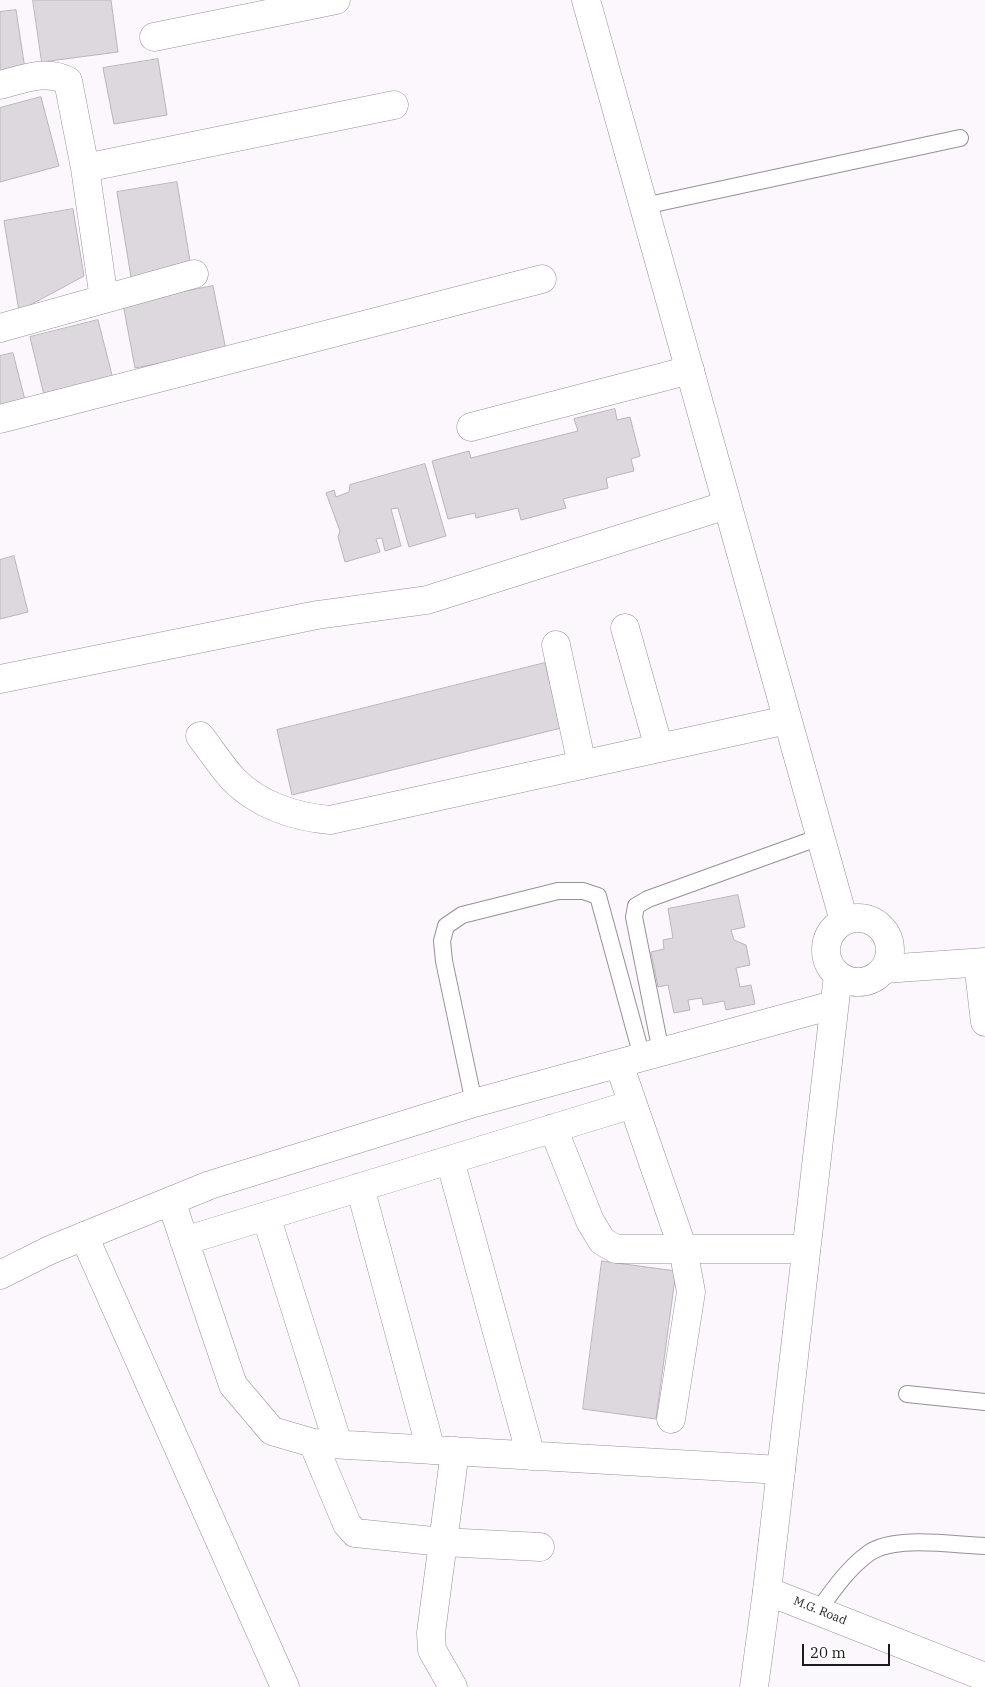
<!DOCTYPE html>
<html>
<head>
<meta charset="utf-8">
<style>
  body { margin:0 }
  #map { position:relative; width:985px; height:1687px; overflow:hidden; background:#fbf7fc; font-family:"IBM Plex Serif",serif }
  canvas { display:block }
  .scale { position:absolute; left:802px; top:1644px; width:88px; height:22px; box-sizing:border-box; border:2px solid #1b1a1c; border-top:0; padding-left:6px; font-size:15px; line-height:18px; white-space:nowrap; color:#1b1a1c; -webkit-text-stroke:4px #fff; paint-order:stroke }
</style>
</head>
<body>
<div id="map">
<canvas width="985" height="1687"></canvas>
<div class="scale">20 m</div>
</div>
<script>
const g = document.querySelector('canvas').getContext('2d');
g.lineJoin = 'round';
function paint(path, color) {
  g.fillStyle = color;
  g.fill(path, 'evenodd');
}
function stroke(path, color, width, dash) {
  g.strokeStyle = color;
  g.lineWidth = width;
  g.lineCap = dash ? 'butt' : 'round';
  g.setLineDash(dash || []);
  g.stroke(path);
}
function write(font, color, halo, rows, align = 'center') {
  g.font = font + ' "IBM Plex Serif",serif';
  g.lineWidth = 5;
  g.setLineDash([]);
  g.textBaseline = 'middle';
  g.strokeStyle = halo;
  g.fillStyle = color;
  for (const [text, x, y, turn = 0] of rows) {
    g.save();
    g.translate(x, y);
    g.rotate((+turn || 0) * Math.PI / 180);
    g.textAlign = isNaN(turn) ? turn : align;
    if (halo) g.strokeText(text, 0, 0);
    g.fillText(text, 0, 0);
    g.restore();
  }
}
const building = new Path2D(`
  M33 0H111L118 52 42 62Z
  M16 10 25 69 0 73V12Z
  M158 59 167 115 114 124 103 68Z
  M41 97 59 166 0 182V108Z
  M177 182 191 267 131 277 117 192Z
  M73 209 84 276 19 311 4 221Z
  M213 286 226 350 135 368 123 304Z
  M98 320 113 379 44 395 30 337Z
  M13 353 25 400 0 407V356Z
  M615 409 617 420 630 417 640 456 631 459 634 471 606 478 608 488 563 499 566 508 521 520 518 508 476 518 475 513 448 519 432 461 469 451 471 458 578 431 574 419Z
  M425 464 446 536 409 547 398 508 391 509 401 546 385 551 382 538 376 539 380 552 345 562 338 537 340 531 326 493 334 490 336 497 349 492 350 485Z
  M14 556 28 612 0 619V560Z
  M545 663 561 728 292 795 277 730Z
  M738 895 745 927 731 930 734 940 746 945 750 965 736 968 740 987 751 985 755 1004 726 1010 724 1001 703 1005 702 998 688 1000 690 1010 674 1013 668 985 658 987 651 952 664 949 663 940 673 938 668 909Z
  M602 1261 676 1271 656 1419 583 1409Z`);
paint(building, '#dcd8dd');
stroke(building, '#b9b5ba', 1);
const service = new Path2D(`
  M644 206 960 138
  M661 1052 634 917 636 906 648 899 820 837
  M474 1103 444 961 442 941 446 926 462 915 558 891H583L598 896 642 1057
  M907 1394 985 1402
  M818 1611C833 1590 848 1568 869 1553 895 1535 953 1545 985 1546`);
const minor = new Path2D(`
  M154 37 336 0
  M0 85C23 79 47 69 68 81L85 168 104 299
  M85 168 394 105
  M0 328 194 274
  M0 419 542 279
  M471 427 690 370
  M625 628 659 748
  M556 645 582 765
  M0 679 317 615 427 600 727 505
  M200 736C211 750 221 766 233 779 258 805 295 817 330 820L787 720
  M978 963 985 1022
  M619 1064 683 1249 691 1292 671 1419
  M553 1128 590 1221 602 1241 616 1249H806
  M450 1160 531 1456
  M360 1187 431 1450
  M171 1201 233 1385 272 1431 313 1443 781 1470
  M266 1216 338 1444
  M84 1236 285 1687
  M184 1241 633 1104
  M313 1443 347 1524 355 1533 443 1542 540 1547
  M453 1687 432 1650 431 1633 455 1451`);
const secondary = new Path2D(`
  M884 969 985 962
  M0 1275 50 1250 210 1185 474 1103 833 1005
  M767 1591 985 1677`);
const primary = new Path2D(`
  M586 0 844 921
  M826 950a32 32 0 1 1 64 0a32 32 0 1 1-64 0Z
  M754 1687 767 1591 838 975`);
stroke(service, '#959196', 18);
stroke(minor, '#959196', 29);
stroke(secondary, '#959196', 29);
stroke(primary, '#959196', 29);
stroke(service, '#fff', 16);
stroke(minor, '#fff', 28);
stroke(secondary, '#fff', 28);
stroke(primary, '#fff', 28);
write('12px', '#1b1a1c', '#fff', [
  ["M.G. Road",820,1611,22]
]);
</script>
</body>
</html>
